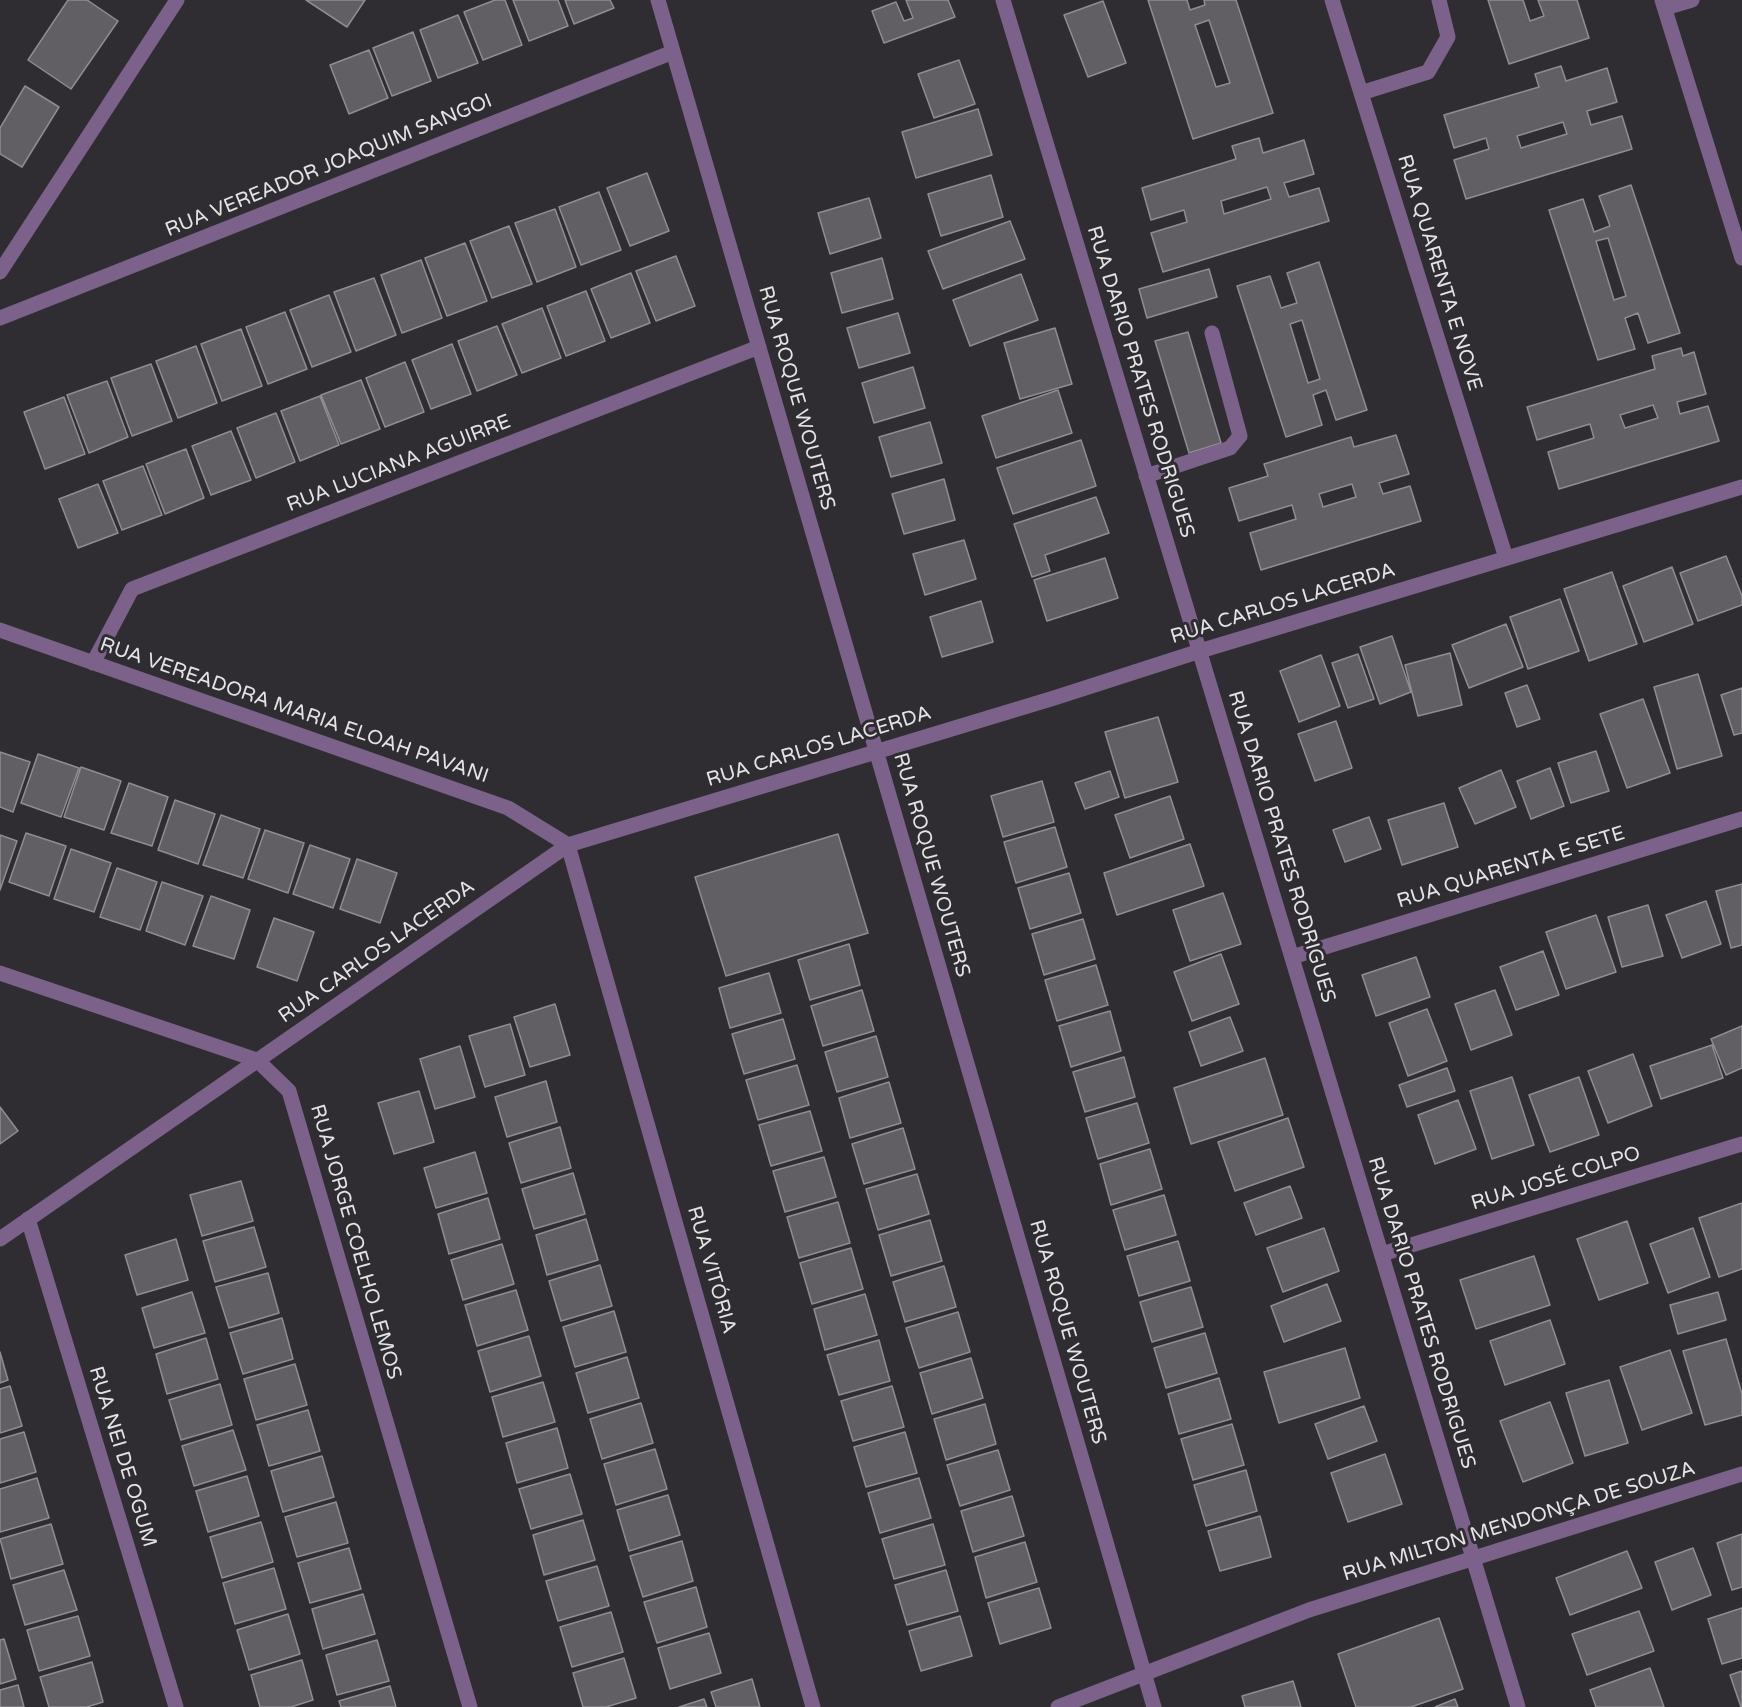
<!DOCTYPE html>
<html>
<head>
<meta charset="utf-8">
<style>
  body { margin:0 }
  canvas { display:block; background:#2f2d31 }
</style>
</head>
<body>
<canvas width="1742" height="1707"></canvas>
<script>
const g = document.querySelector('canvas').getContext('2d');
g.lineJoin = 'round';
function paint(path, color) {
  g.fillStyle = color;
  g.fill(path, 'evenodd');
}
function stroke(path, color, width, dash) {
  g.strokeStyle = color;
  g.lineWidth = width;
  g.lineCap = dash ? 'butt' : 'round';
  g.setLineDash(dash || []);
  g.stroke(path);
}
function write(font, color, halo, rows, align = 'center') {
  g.font = font + ' "Varela Round",sans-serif';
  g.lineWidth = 6;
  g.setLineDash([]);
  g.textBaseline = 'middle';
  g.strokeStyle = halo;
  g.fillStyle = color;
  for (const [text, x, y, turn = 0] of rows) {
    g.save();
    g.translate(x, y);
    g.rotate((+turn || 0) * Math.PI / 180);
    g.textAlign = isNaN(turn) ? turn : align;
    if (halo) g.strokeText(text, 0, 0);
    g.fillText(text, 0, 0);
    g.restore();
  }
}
const building = new Path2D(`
  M68 0H87L118 21 71 89 28 60Z
  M306 0H365L347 27Z
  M495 0H505L522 45 483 60 464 12Z
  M513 0H558L568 26 529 41Z
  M565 0H610L614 8 574 24Z
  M906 0H948L955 17 884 43 872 11 896 2 904 21 913 18Z
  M1148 0H1187L1190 10 1205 5 1204 0H1236L1273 113 1193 139ZM1209 20 1230 83 1216 87 1195 25Z
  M1488 0H1523L1530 21 1544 16 1538 0H1577L1589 38 1509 64Z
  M1103 1 1126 63 1088 77 1064 15Z
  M458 15 478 63 438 78 420 30Z
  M413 32 431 81 392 96 373 48Z
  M369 50 388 98 349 114 330 65Z
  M959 60 975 104 934 118 918 74Z
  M1561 66 1566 81 1607 68 1617 102 1587 111 1591 125 1622 116 1632 149 1466 199 1454 160 1489 149 1486 138 1454 148 1444 115 1539 87 1535 74ZM1563 122 1567 134 1521 148 1517 136Z
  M25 86 59 107 22 167 0 154V128Z
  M978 109 992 155 916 178 902 132Z
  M1259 138 1263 153 1304 140 1314 174 1284 183 1289 197 1319 188 1329 221 1163 272 1151 233 1187 222 1184 210 1151 220 1142 188 1236 159 1232 146ZM1267 187 1271 199 1224 214 1221 201Z
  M647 173 669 231 630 246 607 188Z
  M991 175 1003 217 941 236 928 194Z
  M1631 185 1680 333 1648 343 1638 313 1625 318 1635 349 1598 360 1549 210 1583 199 1594 232 1610 226 1599 196ZM1608 238 1626 296 1614 300 1596 241Z
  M599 192 621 250 581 265 559 207Z
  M869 198 881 238 830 254 818 213Z
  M555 209 576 267 537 282 515 223Z
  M1010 221 1025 259 943 289 928 251Z
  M509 226 532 284 492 298 470 241Z
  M465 243 487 301 447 316 425 258Z
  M676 256 695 306 656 321 636 271Z
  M882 258 893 299 842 313 831 273Z
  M421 260 442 318 402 333 381 275Z
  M1319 262 1367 410 1336 420 1326 390 1313 395 1322 425 1286 437 1237 286 1270 276 1281 308 1297 303 1287 273ZM1302 320 1320 379 1308 383 1290 324Z
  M1209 269 1217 297 1147 318 1139 289Z
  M631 273 650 323 611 338 591 289Z
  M1021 274 1038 320 970 346 953 300Z
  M374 278 396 335 356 351 334 292Z
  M586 291 605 341 566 356 547 306Z
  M329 295 351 352 312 367 290 310Z
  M542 308 561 358 522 373 502 324Z
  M285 312 307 369 268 384 246 327Z
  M898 313 910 353 859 368 847 328Z
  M497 326 517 375 477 391 458 341Z
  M1055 328 1072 384 1020 399 1004 343Z
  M241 329 262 386 222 401 201 344Z
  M1188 332 1221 443 1189 453 1155 341Z
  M452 344 471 394 431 409 412 360Z
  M196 346 217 403 178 418 156 361Z
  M1681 348 1683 356 1694 352 1706 394 1677 402 1680 414 1708 406 1719 441 1559 489 1548 452 1594 438 1590 424 1537 440 1527 407 1655 369 1652 356ZM1653 405 1658 418 1625 428 1620 415Z
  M405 362 424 412 385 427 366 378Z
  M151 364 172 421 132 436 111 378Z
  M913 367 925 408 874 423 862 383Z
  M361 380 380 429 341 444 321 395Z
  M107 381 128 437 89 453 67 395Z
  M1058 390 1072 433 996 458 982 416Z
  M320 396 339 445 300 461 281 411Z
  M64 397 85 454 45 469 24 412Z
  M276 413 295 462 256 478 237 428Z
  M930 422 942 463 891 477 879 437Z
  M231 431 251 480 211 495 192 446Z
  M1396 435 1409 474 1379 483 1383 494 1410 486 1421 521 1261 570 1250 533 1296 519 1292 505 1239 521 1229 488 1268 476 1264 464 1351 437 1354 447ZM1352 484 1356 497 1323 507 1319 494Z
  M1081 440 1096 486 1013 514 997 468Z
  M186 449 204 498 165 514 146 464Z
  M143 466 162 515 122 530 103 481Z
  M944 479 955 520 904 534 892 494Z
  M98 484 118 533 78 548 59 499Z
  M1096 497 1109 533 1045 555 1050 571 1032 577 1014 524Z
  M964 540 976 579 925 595 913 554Z
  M1726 556 1742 596V605L1698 621 1680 573Z
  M1105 558 1118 598 1047 621 1034 580Z
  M1672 567 1693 624 1644 642 1623 586Z
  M1612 572 1637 644 1589 661 1564 589Z
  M1560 599 1579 651 1528 669 1510 617Z
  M981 601 993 642 942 657 930 617Z
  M1506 624 1523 667 1469 688 1452 645Z
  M1392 636 1411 692 1380 704 1360 647Z
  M1450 653 1462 705 1418 716 1405 665Z
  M1358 654 1374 699 1348 708 1332 663Z
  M1321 655 1340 706 1299 722 1280 671Z
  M1698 674 1722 756 1677 769 1654 687Z
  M1527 685 1540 719 1517 727 1505 693Z
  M1742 688V733L1734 735 1721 695Z
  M1643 699 1670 773 1627 788 1600 714Z
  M1158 717 1178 782 1125 798 1105 732Z
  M1336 721 1352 768 1315 781 1298 734Z
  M1596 751 1609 791 1571 803 1558 763Z
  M0 752 30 762 13 812 0 807Z
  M38 754 79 768 61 817 21 803Z
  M81 767 121 781 104 830 64 817Z
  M1550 768 1564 806 1531 819 1517 781Z
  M1501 770 1516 807 1475 824 1459 788Z
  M1110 771 1119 797 1085 809 1075 783Z
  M1042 781 1054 822 1003 837 991 796Z
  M129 783 168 797 152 846 111 833Z
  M1170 796 1184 839 1130 858 1115 815Z
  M175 800 215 814 198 864 158 850Z
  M1444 803 1458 847 1402 865 1388 820Z
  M221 815 260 829 243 878 203 865Z
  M1369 817 1381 849 1345 862 1333 830Z
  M1055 827 1067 867 1016 883 1004 842Z
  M265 830 304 843 288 893 248 879Z
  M26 833 66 846 49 896 9 882Z
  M838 834 868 933 726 976 695 877Z
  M0 835 17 841 0 890Z
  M1190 844 1204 886 1117 915 1104 873Z
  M310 845 350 859 333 908 293 894Z
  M71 849 111 863 94 912 54 899Z
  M357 859 397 873 380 923 340 909Z
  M117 868 157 882 140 930 100 917Z
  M1069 873 1081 913 1030 929 1018 888Z
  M162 882 203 896 185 945 146 931Z
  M1742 884V945L1731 948 1716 891Z
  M1223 893 1241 944 1190 961 1173 910Z
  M211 896 250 910 234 959 193 946Z
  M1706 901 1721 944 1682 958 1666 915Z
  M1648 905 1663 956 1622 967 1608 917Z
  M1596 915 1616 972 1566 989 1546 932Z
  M274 918 314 932 297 981 257 967Z
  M1083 919 1095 959 1044 975 1032 934Z
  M849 944 860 985 810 1000 798 960Z
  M1543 951 1559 995 1516 1010 1500 967Z
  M1221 954 1239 1004 1192 1021 1174 972Z
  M1416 957 1430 997 1376 1016 1362 975Z
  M1096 965 1108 1005 1057 1021 1045 980Z
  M769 973 781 1013 730 1028 719 988Z
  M862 990 874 1031 823 1046 811 1006Z
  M1495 990 1512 1035 1471 1050 1455 1004Z
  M555 1004 570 1055 530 1067 514 1017Z
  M1427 1009 1447 1061 1408 1076 1389 1023Z
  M1110 1011 1121 1051 1071 1067 1059 1026Z
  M1230 1017 1243 1051 1201 1066 1189 1032Z
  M783 1019 795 1059 744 1074 732 1034Z
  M510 1024 525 1075 485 1087 469 1036Z
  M1742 1026V1068L1726 1075 1711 1039Z
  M876 1036 888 1077 837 1092 825 1052Z
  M1712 1045 1723 1078 1661 1099 1650 1066Z
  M460 1046 475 1097 435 1109 420 1059Z
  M1633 1054 1652 1106 1608 1123 1588 1071Z
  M1124 1057 1135 1097 1085 1112 1073 1072Z
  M1265 1058 1283 1115 1191 1144 1174 1088Z
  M797 1065 809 1105 758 1120 746 1080Z
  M1447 1068 1455 1091 1407 1107 1399 1085Z
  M1512 1077 1534 1145 1492 1159 1470 1091Z
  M1579 1077 1599 1135 1550 1152 1529 1095Z
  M546 1081 557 1122 507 1137 495 1097Z
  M889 1082 901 1123 850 1138 839 1098Z
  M419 1091 434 1142 394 1154 378 1103Z
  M1458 1100 1476 1149 1435 1164 1418 1115Z
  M1137 1103 1149 1143 1098 1159 1086 1118Z
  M0 1107 18 1131 0 1144Z
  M810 1111 822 1151 771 1166 759 1125Z
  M1288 1118 1304 1167 1235 1191 1218 1142Z
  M560 1127 571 1168 521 1183 509 1143Z
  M903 1128 915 1169 864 1184 852 1144Z
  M1150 1149 1162 1189 1111 1205 1100 1164Z
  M475 1152 487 1193 436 1208 424 1168Z
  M824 1157 836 1197 785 1212 773 1171Z
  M573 1173 585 1214 534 1229 522 1189Z
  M917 1174 929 1214 878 1230 866 1189Z
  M241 1181 253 1221 202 1236 190 1195Z
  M1290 1186 1302 1218 1256 1235 1244 1203Z
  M1164 1195 1176 1235 1125 1250 1113 1210Z
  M488 1198 500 1239 449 1254 438 1214Z
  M838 1202 850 1243 799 1258 787 1217Z
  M1742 1203V1269L1719 1277 1699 1218Z
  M586 1219 598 1260 547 1275 536 1235Z
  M930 1220 942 1261 891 1276 879 1235Z
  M1627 1221 1648 1283 1599 1300 1577 1239Z
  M254 1227 266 1267 215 1282 203 1241Z
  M1324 1228 1339 1271 1283 1292 1267 1248Z
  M1693 1228 1710 1277 1668 1293 1650 1244Z
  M176 1239 188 1280 137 1295 125 1255Z
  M1178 1241 1190 1281 1139 1296 1127 1256Z
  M502 1244 514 1284 463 1300 451 1260Z
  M851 1248 863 1289 812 1304 800 1263Z
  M1534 1256 1550 1305 1476 1329 1460 1280Z
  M600 1265 612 1306 561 1321 549 1281Z
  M944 1266 956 1307 905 1322 893 1282Z
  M268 1273 279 1313 229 1328 216 1287Z
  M1327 1284 1341 1321 1284 1342 1271 1306Z
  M1191 1287 1203 1327 1152 1342 1140 1302Z
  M516 1290 528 1330 477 1346 465 1305Z
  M192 1292 205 1333 154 1348 142 1308Z
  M1718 1292 1726 1320 1678 1334 1670 1305Z
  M865 1294 877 1335 825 1350 814 1309Z
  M614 1311 626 1352 575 1367 563 1327Z
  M958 1312 970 1352 919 1368 906 1328Z
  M282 1318 293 1359 243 1374 230 1333Z
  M1550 1320 1565 1364 1505 1385 1490 1341Z
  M1205 1333 1217 1373 1166 1388 1154 1348Z
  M529 1336 541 1376 490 1392 478 1351Z
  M206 1338 218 1379 167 1394 156 1354Z
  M1726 1339 1742 1394V1415L1705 1425 1683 1351Z
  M879 1340 890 1381 839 1395 827 1355Z
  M1345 1348 1360 1398 1279 1423 1264 1372Z
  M1670 1350 1692 1413 1642 1430 1620 1367Z
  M0 1352 8 1380 0 1383Z
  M627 1357 639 1398 588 1413 576 1373Z
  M971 1358 983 1398 932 1414 920 1373Z
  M295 1364 307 1405 256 1420 244 1379Z
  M1219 1378 1231 1419 1179 1434 1168 1394Z
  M1609 1380 1628 1443 1585 1456 1566 1393Z
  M543 1382 555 1422 503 1437 492 1397Z
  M220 1384 232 1425 181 1440 169 1400Z
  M10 1386 22 1426 0 1433V1389Z
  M892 1386 904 1427 853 1441 841 1401Z
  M1550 1402 1573 1463 1523 1482 1500 1421Z
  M641 1403 653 1443 602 1459 590 1419Z
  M985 1404 996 1444 946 1460 934 1419Z
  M1364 1406 1377 1441 1328 1459 1315 1424Z
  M308 1410 320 1451 269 1466 257 1425Z
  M1232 1424 1244 1465 1193 1480 1181 1439Z
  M557 1428 568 1468 517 1483 506 1443Z
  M233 1430 246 1470 194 1486 182 1446Z
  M24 1432 36 1472 0 1483V1439Z
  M905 1432 917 1473 866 1487 854 1447Z
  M655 1449 667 1489 616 1505 604 1464Z
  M998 1450 1010 1490 960 1506 947 1465Z
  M1385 1454 1402 1504 1348 1522 1331 1473Z
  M322 1456 334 1497 283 1512 271 1471Z
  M1246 1470 1257 1511 1206 1526 1194 1485Z
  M570 1474 582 1514 531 1529 519 1489Z
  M247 1476 259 1516 208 1532 196 1491Z
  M37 1478 49 1518 0 1532V1489Z
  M919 1478 931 1518 880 1533 868 1493Z
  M668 1495 680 1535 629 1551 617 1510Z
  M1012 1496 1024 1536 973 1552 961 1511Z
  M336 1502 348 1543 297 1557 285 1517Z
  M1260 1516 1271 1557 1220 1571 1208 1531Z
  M583 1520 595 1560 544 1575 533 1535Z
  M261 1522 273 1562 222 1578 210 1537Z
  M51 1524 63 1564 11 1579 0 1539Z
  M933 1524 945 1565 894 1579 882 1539Z
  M1742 1534V1587L1732 1590 1717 1543Z
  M682 1541 693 1581 643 1597 630 1556Z
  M1025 1542 1037 1582 986 1598 975 1557Z
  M349 1548 361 1589 310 1603 298 1563Z
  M1693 1548 1711 1595 1672 1610 1655 1562Z
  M1627 1551 1642 1588 1570 1615 1556 1578Z
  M597 1566 609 1606 558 1621 546 1581Z
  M274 1568 286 1609 235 1624 223 1583Z
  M64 1570 77 1610 25 1625 13 1585Z
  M946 1570 958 1611 907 1625 895 1585Z
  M696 1587 707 1627 657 1643 644 1602Z
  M1039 1588 1051 1628 1000 1644 988 1603Z
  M363 1594 375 1634 323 1649 312 1609Z
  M1742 1608V1658L1722 1664 1708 1619Z
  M1639 1611 1654 1651 1587 1675 1572 1634Z
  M611 1612 623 1652 572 1667 560 1627Z
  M288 1614 300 1654 249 1670 237 1630Z
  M78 1616 90 1656 39 1671 27 1630Z
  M960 1616 972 1656 921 1671 909 1631Z
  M1439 1618 1463 1689 1411 1707H1356L1338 1654Z
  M709 1633 721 1673 670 1689 658 1648Z
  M4 1639 16 1679 0 1684V1640Z
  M377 1640 389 1681 337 1695 326 1655Z
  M624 1658 636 1698 606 1707H583L573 1673Z
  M302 1660 313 1700 291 1707H260L251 1675Z
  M92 1662 103 1702 87 1707H49L40 1677Z
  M1650 1668 1664 1707H1596L1590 1690Z
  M1742 1671V1707H1741L1730 1675Z
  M752 1679 760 1707H716L711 1692Z
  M1293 1681 1301 1707H1245L1242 1696Z
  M18 1685 24 1707H0V1690Z
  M390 1686 396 1707H341L339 1701Z
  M704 1699 707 1707H679Z
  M1455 1699 1458 1707H1435Z`);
paint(building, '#615f63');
stroke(building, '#908d92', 1.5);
stroke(new Path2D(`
  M658 0 1154 1707
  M1003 0 1518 1707
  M1332 0 1506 558
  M1662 0 1742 258
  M1665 8 1692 0
  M1361 93 1428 72 1448 37 1439 0
  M0 272 177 0
  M0 318 673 52
  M1146 476 1230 448 1240 436 1212 333
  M0 630 508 808 568 845 813 1707
  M93 663 132 589 759 347
  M1292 957 1742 819
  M0 973 257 1060 289 1091 470 1707
  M28 1219 176 1707
  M0 1239 568 845 1054 698 1200 651 1742 487
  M1382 1254 1742 1144
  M1058 1707 1309 1610 1742 1474`), '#7c628b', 15);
write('20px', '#e4e3e5', '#2f2d31', [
  ["RUA VEREADOR JOAQUIM SANGOI",329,166,-22],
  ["RUA QUARENTA E NOVE",1439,273,73],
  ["RUA DARIO PRATES RODRIGUES",1140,382,73],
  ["RUA ROQUE WOUTERS",796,398,74],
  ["RUA LUCIANA AGUIRRE",399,464,-21],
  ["RUA CARLOS LACERDA",1283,604,-17],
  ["RUA VEREADORA MARIA ELOAH PAVANI",294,711,19],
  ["RUA CARLOS LACERDA",819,747,-17],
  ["RUA DARIO PRATES RODRIGUES",1281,847,73],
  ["RUA ROQUE WOUTERS",931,865,74],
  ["RUA QUARENTA E SETE",1511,868,-17],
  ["RUA CARLOS LACERDA",377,952,-35],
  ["RUA JOSÉ COLPO",1556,1179,-17],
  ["RUA JORGE COELHO LEMOS",355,1242,74],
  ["RUA VITÓRIA",711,1270,74],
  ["RUA DARIO PRATES RODRIGUES",1421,1313,73],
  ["RUA ROQUE WOUTERS",1067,1332,74],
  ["RUA NEI DE OGUM",122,1457,73],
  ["RUA MILTON MENDONÇA DE SOUZA",1519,1522,-17]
]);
</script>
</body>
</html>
